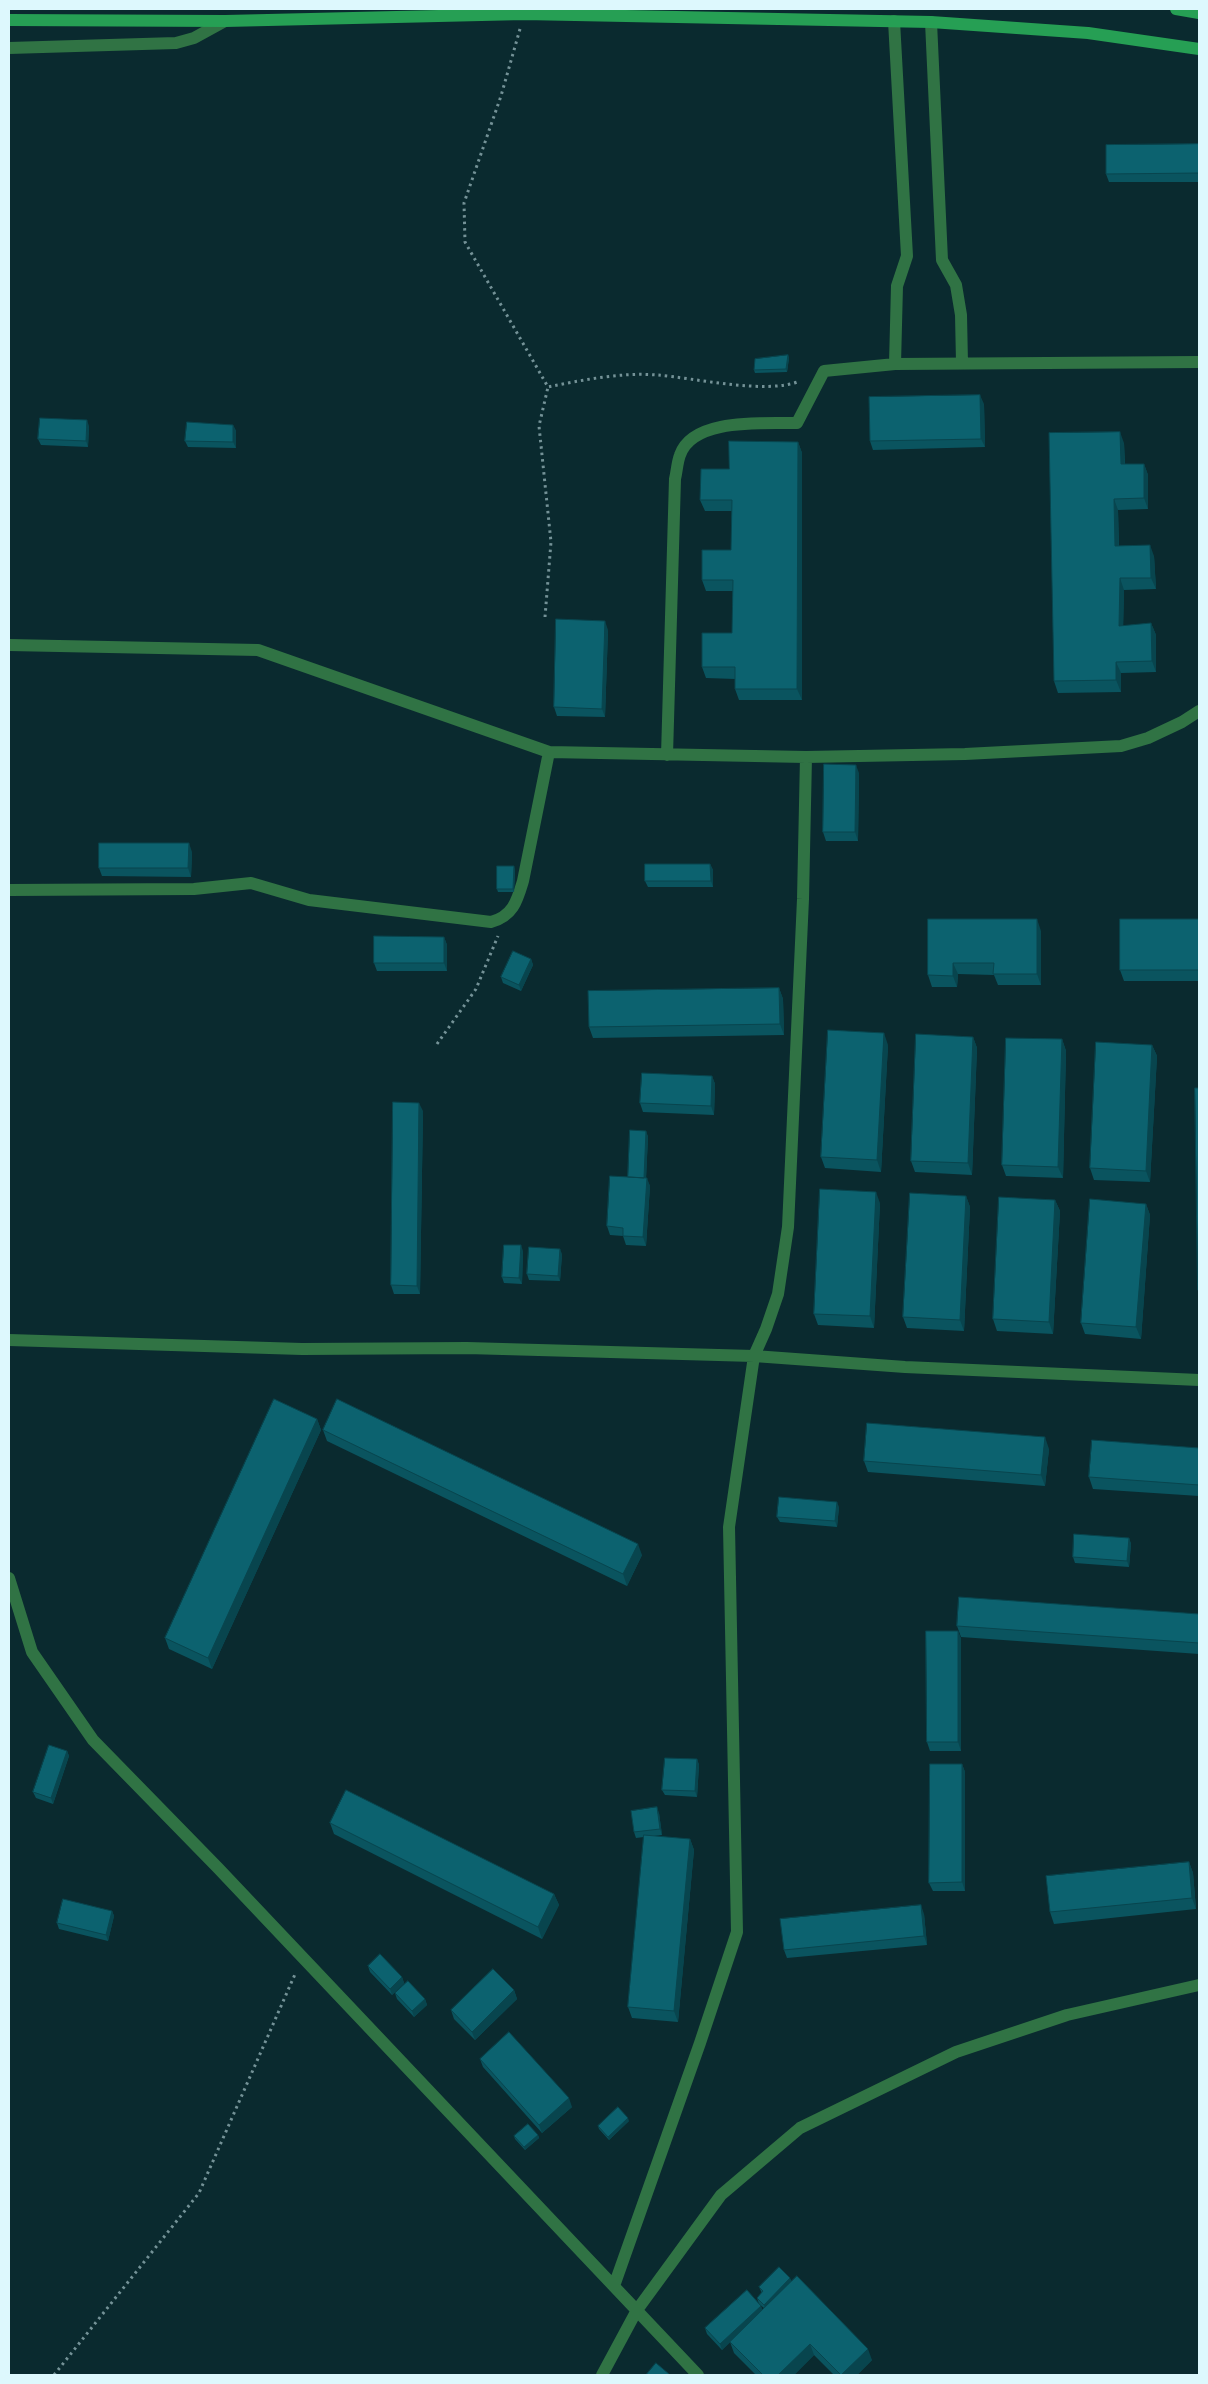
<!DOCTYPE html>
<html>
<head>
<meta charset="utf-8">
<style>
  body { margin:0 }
  #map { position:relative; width:1208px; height:2384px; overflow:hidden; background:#0a2a2f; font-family:Karla,sans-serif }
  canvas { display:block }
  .frame { position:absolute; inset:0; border:10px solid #ddf8fd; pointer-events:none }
</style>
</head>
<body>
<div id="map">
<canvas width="1208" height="2384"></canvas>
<div class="frame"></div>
</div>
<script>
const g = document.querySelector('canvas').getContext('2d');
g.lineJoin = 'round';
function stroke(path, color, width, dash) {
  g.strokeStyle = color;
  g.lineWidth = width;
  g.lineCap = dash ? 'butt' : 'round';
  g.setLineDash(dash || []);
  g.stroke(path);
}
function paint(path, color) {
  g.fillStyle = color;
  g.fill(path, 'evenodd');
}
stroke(new Path2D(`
  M520 29 501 96 464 203 465 242 548 387C582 380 623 372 657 375 696 378 766 395 800 381
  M545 617 551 542 539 426 548 387
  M437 1044 476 989 498 936
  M54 2375 199 2193 296 1972`), '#749297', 3, [2.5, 4]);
stroke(new Path2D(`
  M894 21 907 256 897 286 895 364
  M931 22 942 260 956 285 961 315 962 363
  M9 48 176 43 194 38 225 21
  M9 645 258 650 549 752 806 757 965 754 1121 746 1148 738 1182 722 1199 711
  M667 755 675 479C677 471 677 463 680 455 693 417 765 424 797 423L824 371 895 364 1199 362
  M9 890 194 889 251 883 309 900 491 922C513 916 517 901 523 881L549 752
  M9 1340 302 1349 467 1348 754 1356 905 1367 1199 1380
  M9 1578 32 1652 93 1740 218 1868 698 2375
  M614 2286 700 2043 737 1932 729 1527 754 1356 766 1329 778 1294 788 1227 803 899 806 757
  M602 2375 637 2310 721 2195 800 2128 956 2052 1067 2015 1199 1985`), '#307344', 12);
stroke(new Path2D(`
  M1176 9 1199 13
  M9 20 225 21 524 14 931 22 1088 33 1199 49`), '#269f54', 12);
paint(new Path2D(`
  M1199 144V182H1109L1106 174Z
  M788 355 789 358 787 372 755 373 754 370Z
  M984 404 985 447 873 450 870 441Z
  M233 425 236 431V448L188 447 185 441Z
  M89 426 88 447 41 445 38 439Z
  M798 442 802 453V700H739L735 689V679L706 678 702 667 732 633 733 591H706L702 580 731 550 732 511H705L700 500 729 469Z
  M1124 443 1125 464H1144L1148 475V509L1118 510 1119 546 1154 556 1156 589 1124 590 1123 626 1151 623 1156 635V672L1121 673V692L1058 693 1054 681Z
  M608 630 605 717 557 716 554 707Z
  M859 773 858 841H826L823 832Z
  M192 852 191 877 102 876 99 868Z
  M710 864 713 870V887H648L645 881Z
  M515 869 514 892H498L497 889Z
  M928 919 1041 931V985H998L994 975 958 974 957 987H932L928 975Z
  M1199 919V981H1124L1120 970Z
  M444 937 447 945V971H377L374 963Z
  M531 959 533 965 521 991 503 983 501 977Z
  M779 988 783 999 784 1035 593 1038 589 1027Z
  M973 1037 977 1048 972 1175 915 1172 911 1161Z
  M1062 1039 1066 1051 1063 1178 1006 1176 1002 1165Z
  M888 1045 881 1172 825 1168 821 1157Z
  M1152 1045 1157 1056 1150 1182 1094 1180 1090 1168Z
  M712 1076 715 1084 714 1115 643 1112 640 1103Z
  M423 1111 420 1294H394L391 1285Z
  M646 1131 648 1137 646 1178 650 1186 646 1246 626 1245 623 1236 610 1235 607 1226 628 1177Z
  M966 1196 970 1207 964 1331 907 1328 903 1317Z
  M1055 1200 1060 1211 1053 1334 997 1331 993 1319Z
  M880 1203 874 1328 818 1325 814 1314Z
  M1146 1204 1150 1215 1141 1339 1085 1334 1081 1323Z
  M523 1251 522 1284 504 1283 502 1277Z
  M562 1254 560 1281 529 1280 527 1274Z
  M317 1419 321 1430 212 1669 169 1649 165 1638Z
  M323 1430 642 1555 627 1586 327 1441Z
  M1199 1448V1496L1093 1489 1089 1477Z
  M1049 1449 1045 1486 868 1472 864 1461Z
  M839 1507 837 1527 780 1522 777 1517Z
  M1129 1538 1131 1544 1129 1567 1075 1563 1073 1557Z
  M1199 1614V1654L961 1637 957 1626Z
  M958 1631 961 1639V1751H930L927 1742Z
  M67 1751 69 1756 53 1804 36 1798 33 1792Z
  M697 1759 699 1765 697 1797 665 1795 662 1790Z
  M962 1764 965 1772V1891H933L929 1883Z
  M659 1813 662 1835 654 1836 690 1839 694 1850 678 2022 632 2018 628 2007 644 1837 636 1838 634 1832Z
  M330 1823 554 1894 559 1905 542 1939 334 1834Z
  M1189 1862 1193 1873 1196 1909 1054 1924 1050 1912Z
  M112 1911 114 1916 108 1941 59 1929 57 1923Z
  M924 1914 927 1945 787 1958 784 1950Z
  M368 1966 402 1977 404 1983 392 1995 370 1972Z
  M514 1990 517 1999 475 2040 454 2019 451 2010Z
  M395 1993 425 1999 427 2005 414 2017 397 1999Z
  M480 2059 572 2107 542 2133 483 2067Z
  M629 2121 609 2140 599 2129 598 2126Z
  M538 2135 539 2138 525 2150 515 2139 514 2136Z
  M790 2278 791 2281 872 2360 857 2375H834L814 2355 794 2375H756L734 2353 730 2342 722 2350 707 2334 705 2328 761 2306 762 2310 764 2308 759 2304 757 2298 762 2293 759 2287Z`), '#0a545f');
paint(new Path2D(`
  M788 355 789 358 787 372 786 369Z
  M980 395 984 404 985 447 981 439Z
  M87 420 89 426 88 447 86 441Z
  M233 425 236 431V448L233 442Z
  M1120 432 1124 443 1125 476 1121 464Z
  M798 442 802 453V700L797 689Z
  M1144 464 1148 475V509L1144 498Z
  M1114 499 1118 510 1119 557 1115 546Z
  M1150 545 1154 556 1156 589 1151 578Z
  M1120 578 1124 590 1123 637 1119 626Z
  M605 621 608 630 605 717 602 709Z
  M1151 623 1156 635V672L1152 661Z
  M1116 662 1121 673V692L1116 680Z
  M856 765 859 773 858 841 855 832Z
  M189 843 192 852 191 877 188 868Z
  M710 864 713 870V887L711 881Z
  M514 866 515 869 514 892 513 889Z
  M1037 919 1041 931V985L1037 974Z
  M444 937 447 945V971L444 963Z
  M531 959 533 965 521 991 519 985Z
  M953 963 958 974 957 987 953 976Z
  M779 988 783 999 784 1035 780 1024Z
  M884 1033 888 1045 881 1172 877 1160Z
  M973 1037 977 1048 972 1175 968 1163Z
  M1062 1039 1066 1051 1063 1178 1058 1167Z
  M1152 1045 1157 1056 1150 1182 1146 1171Z
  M712 1076 715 1084 714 1115 711 1106Z
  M419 1103 423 1111 420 1294 417 1286Z
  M646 1131 648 1137 646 1180 647 1178 650 1186 646 1246 643 1237 644 1178Z
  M876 1192 880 1203 874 1328 870 1316Z
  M966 1196 970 1207 964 1331 960 1320Z
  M1055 1200 1060 1211 1053 1334 1049 1322Z
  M1146 1204 1150 1215 1141 1339 1136 1327Z
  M521 1245 523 1251 522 1284 519 1278Z
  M560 1249 562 1254 560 1281 558 1276Z
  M317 1419 321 1430 212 1669 208 1658Z
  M1045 1437 1049 1449 1045 1486 1041 1475Z
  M837 1502 839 1507 837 1527 835 1521Z
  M1129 1538 1131 1544 1129 1567 1127 1561Z
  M638 1544 642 1555 627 1586 623 1574Z
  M958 1631 961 1639V1751L958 1742Z
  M67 1751 69 1756 53 1804 51 1798Z
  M697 1759 699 1765 697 1797 695 1791Z
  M962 1764 965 1772V1891L962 1882Z
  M657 1807 659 1813 662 1835 660 1829Z
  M690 1839 694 1850 678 2022 674 2011Z
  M1189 1862 1193 1873 1196 1909 1192 1898Z
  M554 1894 559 1905 542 1939 538 1927Z
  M921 1905 924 1914 927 1945 924 1936Z
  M112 1911 114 1916 108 1941 106 1935Z
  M402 1977 404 1983 392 1995 390 1989Z
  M514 1990 517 1999 475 2040 472 2032Z
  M425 1999 427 2005 414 2017 412 2011Z
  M569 2098 572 2107 542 2133 539 2125Z
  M628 2118 629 2121 609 2140 608 2137Z
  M538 2135 539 2138 525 2150 524 2147Z
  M790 2278 792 2284 766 2311 764 2305Z
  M761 2306 763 2312 722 2350 720 2344Z
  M810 2344 814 2355 794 2375H778Z
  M868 2349 872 2360 857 2375H841Z`), '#08454e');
const building = new Path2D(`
  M1199 144V173L1106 174V145Z
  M788 355 786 369 754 370 755 359Z
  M980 395 981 439 870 441 869 397Z
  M40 418 87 420 86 441 38 439Z
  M187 422 233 425V442L185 441Z
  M1120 432 1121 464H1144V498L1114 499 1115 546 1150 545 1151 578H1120L1119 626 1151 623 1152 661 1116 662V680L1054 681 1049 433Z
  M729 441 798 442 797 689H735V667H702V633H732L733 580H702V550H731L732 500H700L701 469H729Z
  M556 619 605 621 602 709 554 707Z
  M824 764 856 765 855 832H823Z
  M99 843H189L188 868H99Z
  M645 864H710L711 881H645Z
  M497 866H514L513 889H497Z
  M928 919H1037V974H993L994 963H953V976L928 975Z
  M1120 919H1199V970H1120Z
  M374 936 444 937V963H374Z
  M513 951 531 959 519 985 501 977Z
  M779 988 780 1024 589 1027 588 991Z
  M828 1030 884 1033 877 1160 821 1157Z
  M916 1034 973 1037 968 1163 911 1161Z
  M1006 1038 1062 1039 1058 1167 1002 1165Z
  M1096 1042 1152 1045 1146 1171 1090 1168Z
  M642 1073 712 1076 711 1106 640 1103Z
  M1195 1088H1199V1290H1198Z
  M393 1102 419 1103 417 1286 391 1285Z
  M630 1130 646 1131 644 1178 628 1177Z
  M610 1176 647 1178 643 1237 623 1236V1228L607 1226Z
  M820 1189 876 1192 870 1316 814 1314Z
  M910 1193 966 1196 960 1320 903 1317Z
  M999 1197 1055 1200 1049 1322 993 1319Z
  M1090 1199 1146 1204 1136 1327 1081 1323Z
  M504 1245H521L519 1278 502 1277Z
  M529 1247 560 1249 558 1276 527 1274Z
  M274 1399 317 1419 208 1658 165 1638Z
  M337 1399 638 1544 623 1574 323 1430Z
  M867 1423 1045 1437 1041 1475 864 1461Z
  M1092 1440 1199 1448V1485L1089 1477Z
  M779 1497 837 1502 835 1521 777 1517Z
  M1074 1534 1129 1538 1127 1561 1073 1557Z
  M959 1597 1199 1614V1643L957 1626Z
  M926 1631H958V1742H927Z
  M49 1745 67 1751 51 1798 33 1792Z
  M665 1758 697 1759 695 1791 662 1790Z
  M930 1764H962V1882L929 1883Z
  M346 1790 554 1894 538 1927 330 1823Z
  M657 1807 660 1829 634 1832 631 1811Z
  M644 1835 690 1839 674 2011 628 2007Z
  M1189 1862 1192 1898 1050 1912 1046 1876Z
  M63 1899 112 1911 106 1935 57 1923Z
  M921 1905 924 1936 784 1950 780 1919Z
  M380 1954 402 1977 390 1989 368 1966Z
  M493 1969 514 1990 472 2032 451 2010Z
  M408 1981 425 1999 412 2011 395 1993Z
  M509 2032 569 2098 539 2125 480 2059Z
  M618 2107 628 2118 608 2137 598 2126Z
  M528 2124 538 2135 524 2147 514 2136Z
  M779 2267 790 2278 764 2305 757 2298 763 2291 759 2287Z
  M797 2276 868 2349 841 2375 810 2344 778 2375H763L730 2342Z
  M747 2290 761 2306 720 2344 705 2328Z
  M656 2363 669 2374 668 2375H646Z`);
paint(building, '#0c626f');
stroke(building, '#08454e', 1);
</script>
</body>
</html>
